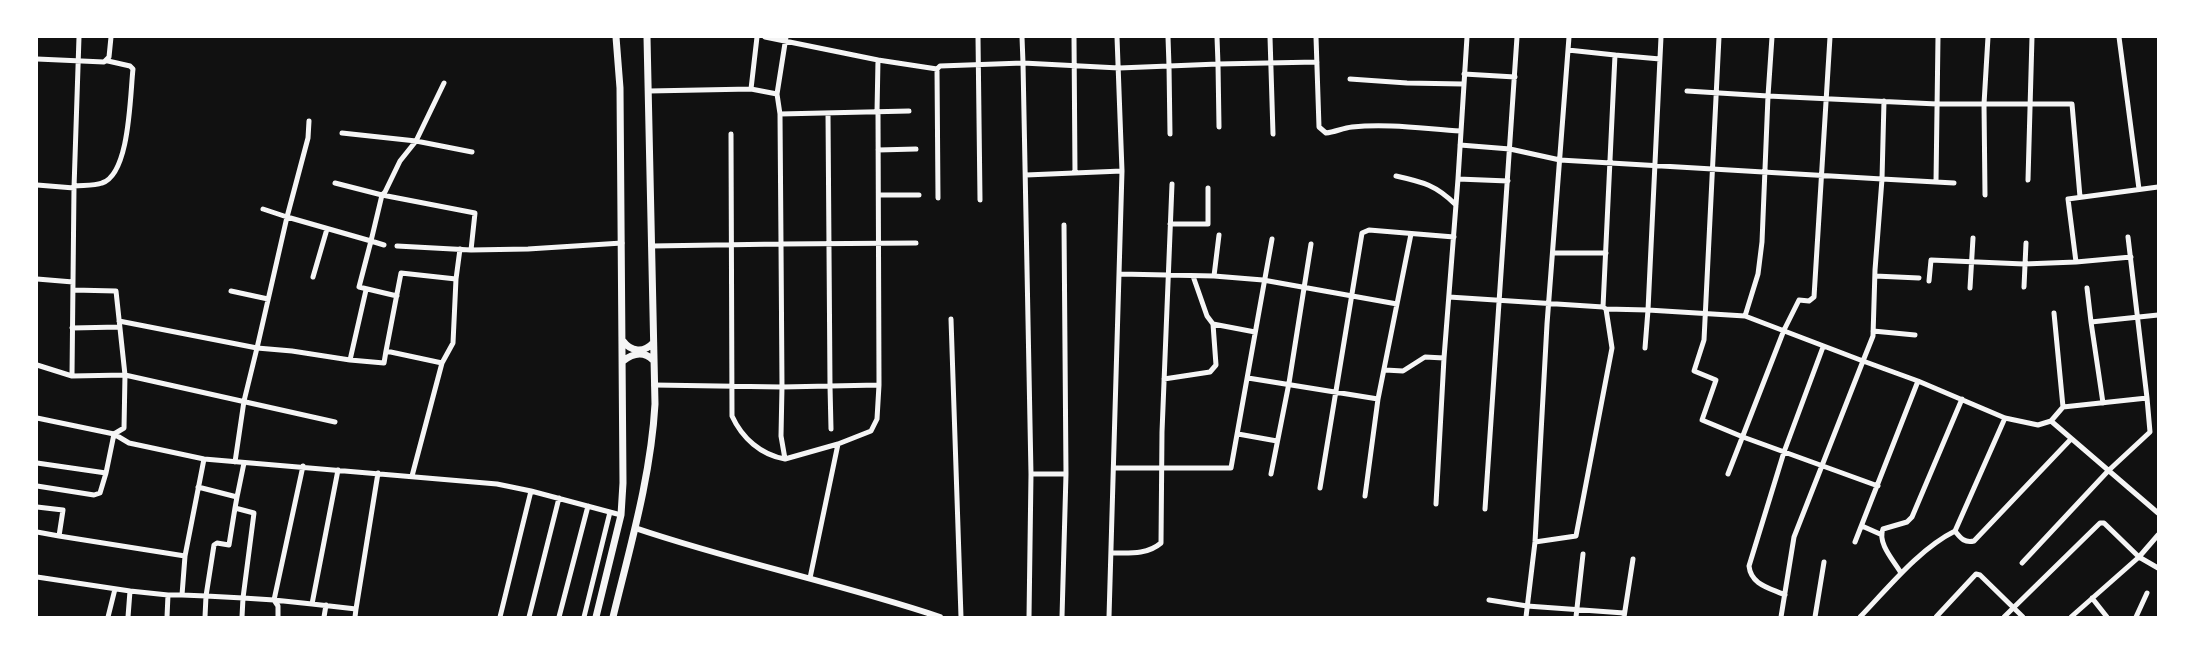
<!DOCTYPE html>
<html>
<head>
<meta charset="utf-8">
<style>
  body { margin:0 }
  #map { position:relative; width:2195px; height:654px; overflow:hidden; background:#111; font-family:Manrope,sans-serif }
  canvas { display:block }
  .frame { position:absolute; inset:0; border:38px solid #fff; pointer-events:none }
</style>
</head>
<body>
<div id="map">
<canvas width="2195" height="654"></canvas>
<div class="frame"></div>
</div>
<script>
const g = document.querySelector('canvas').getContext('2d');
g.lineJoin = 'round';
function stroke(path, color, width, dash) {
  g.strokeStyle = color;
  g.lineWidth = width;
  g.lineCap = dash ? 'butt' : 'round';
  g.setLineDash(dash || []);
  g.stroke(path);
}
stroke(new Path2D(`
  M765 37 878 60 877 112
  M978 37 980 200
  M1074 37 1075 173
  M1217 37 1218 64 1317 62
  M1270 37 1273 134
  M1316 37 1319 127 1326 133C1335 132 1343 128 1352 127 1388 123 1426 129 1461 131
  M1661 37 1648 310 1745 316 1863 361 1873 336 1875 270 1882 179 1936 182 1938 37
  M1719 37 1704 340 1694 371 1716 380 1702 420 1743 437 1878 486
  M2119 37 2139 189
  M1568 50 1615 55
  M37 59 104 62 109 57 111 37
  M878 60 937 69
  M1464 74 1515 77
  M1350 79 1407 83 1463 84
  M649 91 751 89 757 37
  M1687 91 1768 96 1772 37
  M777 94 786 37
  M828 113 830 386 879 385 878 112
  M780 114 909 111
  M342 133 416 141 472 152
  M731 134 732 416C742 438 761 455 785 459
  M1170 134 1169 66 1218 64 1219 127
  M1460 145 1510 149 1560 160 1882 179 1884 101
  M878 150 916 149
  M1026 175 1122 171
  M1396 176C1423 182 1436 185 1456 205
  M1458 179 1508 181
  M2028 180 2032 37
  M1936 182 1954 183
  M335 183 382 195 385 192 400 161 416 141 444 83
  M37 185 74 188
  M74 186C83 185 94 186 102 183 130 174 130 95 133 69L130 66 108 61
  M879 195H919
  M1985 195 1984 104 1988 37
  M938 198 937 69 940 66 1023 63 1022 37
  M263 209 287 217 308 138 309 121
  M1170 224H1208V188
  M384 245 371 241 382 195 475 213 471 250
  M397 246 471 250 528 249 622 243
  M651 246 781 244 780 114 777 94 751 89
  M1554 253H1606
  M2131 257 2076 262 2068 199 2158 187
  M1120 274 1214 276 1263 280 1397 304
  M1214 276 1219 235
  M1875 276 1919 278
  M313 277 327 229
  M37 279 73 282
  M1929 281 1931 260 2024 264 2076 262
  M2024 287 2026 243
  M1970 288 1973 238
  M2087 288 2091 322 2158 315
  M231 291 268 299
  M1449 297 1603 307
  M1606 309 1648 310 1645 348
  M2054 313 2063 407
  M1745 316 1758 274 1762 242 1768 96 1937 104H2072L2080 197
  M951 319 961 617
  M119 321 257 348 287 217 371 241 359 287 397 296
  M2091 322 2103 403
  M1213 324 1255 332
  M72 328 119 327
  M1873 331 1915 335
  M350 360 384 363 386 351
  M442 363 453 343 456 279
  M37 365 72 376 125 375 335 422
  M1385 370 1403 371 1425 357 1444 358
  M72 376 74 188 79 37
  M1248 378 1378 399
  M1164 379 1210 372 1216 365 1213 324 1207 316 1193 276
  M654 385 782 387 781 436 785 459 838 444
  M37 418 114 434 129 443 204 459 497 484 531 491 621 515
  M2051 421 2158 513
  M831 429 830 386 782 387 781 244 916 243
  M1238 434 1277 441
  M235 462 244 401 257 348 292 351 350 360 366 290
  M37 463 106 473 114 434 124 428 125 375 116 291 73 290
  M1115 468H1231L1272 239
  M1031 474H1066
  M1271 474 1289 383 1311 244
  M1728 474 1784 330 1799 300 1809 301 1814 297 1830 37
  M412 476 442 363 386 351 401 273 456 279 460 249
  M37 486 94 495 100 493 106 473
  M198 487 237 497 235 508 254 513 243 598 274 600 303 466
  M1320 488 1362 233 1369 230 1454 237
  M1365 496 1378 399 1411 234
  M237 497 244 463
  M1436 504 1444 358 1458 179 1467 37
  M37 507 63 510 59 536 37 532
  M1485 509 1517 37
  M1862 526 1880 534
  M1955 531C1961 539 1965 543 1974 541L2071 439
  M59 536 185 556 182 595H168L167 617
  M1535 542 1576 536 1612 348 1606 309 1603 307 1615 55 1660 59
  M1855 542 1918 381
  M1112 553C1129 553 1147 555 1161 543L1162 432 1172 184
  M185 556 204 459
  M2022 563 2108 471 2150 432 2147 398
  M1901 573C1894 561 1877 543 1883 529L1907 522 1912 517 1962 399
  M37 577 130 591 128 617
  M810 578 838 444 871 431 877 419 879 385
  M130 591 168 595
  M182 595 206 596 214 545 217 543 229 545 235 508
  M1785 595C1770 588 1751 585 1749 566L1784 452 1823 347
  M2092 598 2107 617
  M1489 600 1527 606 1624 613
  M312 604 356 609 355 617
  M356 609 378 473
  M108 617 115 589
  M205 617 206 596 243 598 242 617
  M278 617V606L274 600 312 604 338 470
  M324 617 326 605
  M500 617 531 491
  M529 617 559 498
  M559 617 588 506
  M584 617 610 512
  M1029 617 1031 474 1023 63 1119 68 1169 66 1168 37
  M1062 617 1066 474 1064 225
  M1109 617 1122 171 1117 37
  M1526 617 1535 542 1547 324 1569 37
  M1576 617 1583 554
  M1624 617 1633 559
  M1781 617 1794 537 1863 361 1918 381 2005 418 2038 425 2051 421 2063 407 2147 398 2128 237
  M1815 617 1824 562
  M1860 617C1888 588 1919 549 1955 531L2005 418
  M1936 617 1976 574 1980 575 2023 617
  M2004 617 2100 523H2104L2139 557 2158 568
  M2071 617 2139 557 2158 535
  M2136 617 2147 593`), '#f5f5f5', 5);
stroke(new Path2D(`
  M635 528C735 562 839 583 940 617`), '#f5f5f5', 6);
stroke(new Path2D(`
  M623 341C631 352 644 353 653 343
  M623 361C633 353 644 351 653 360
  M596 617 621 515 623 483 620 88 616 37
  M613 617C630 547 651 476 655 404L647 37`), '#f5f5f5', 7);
</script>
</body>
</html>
